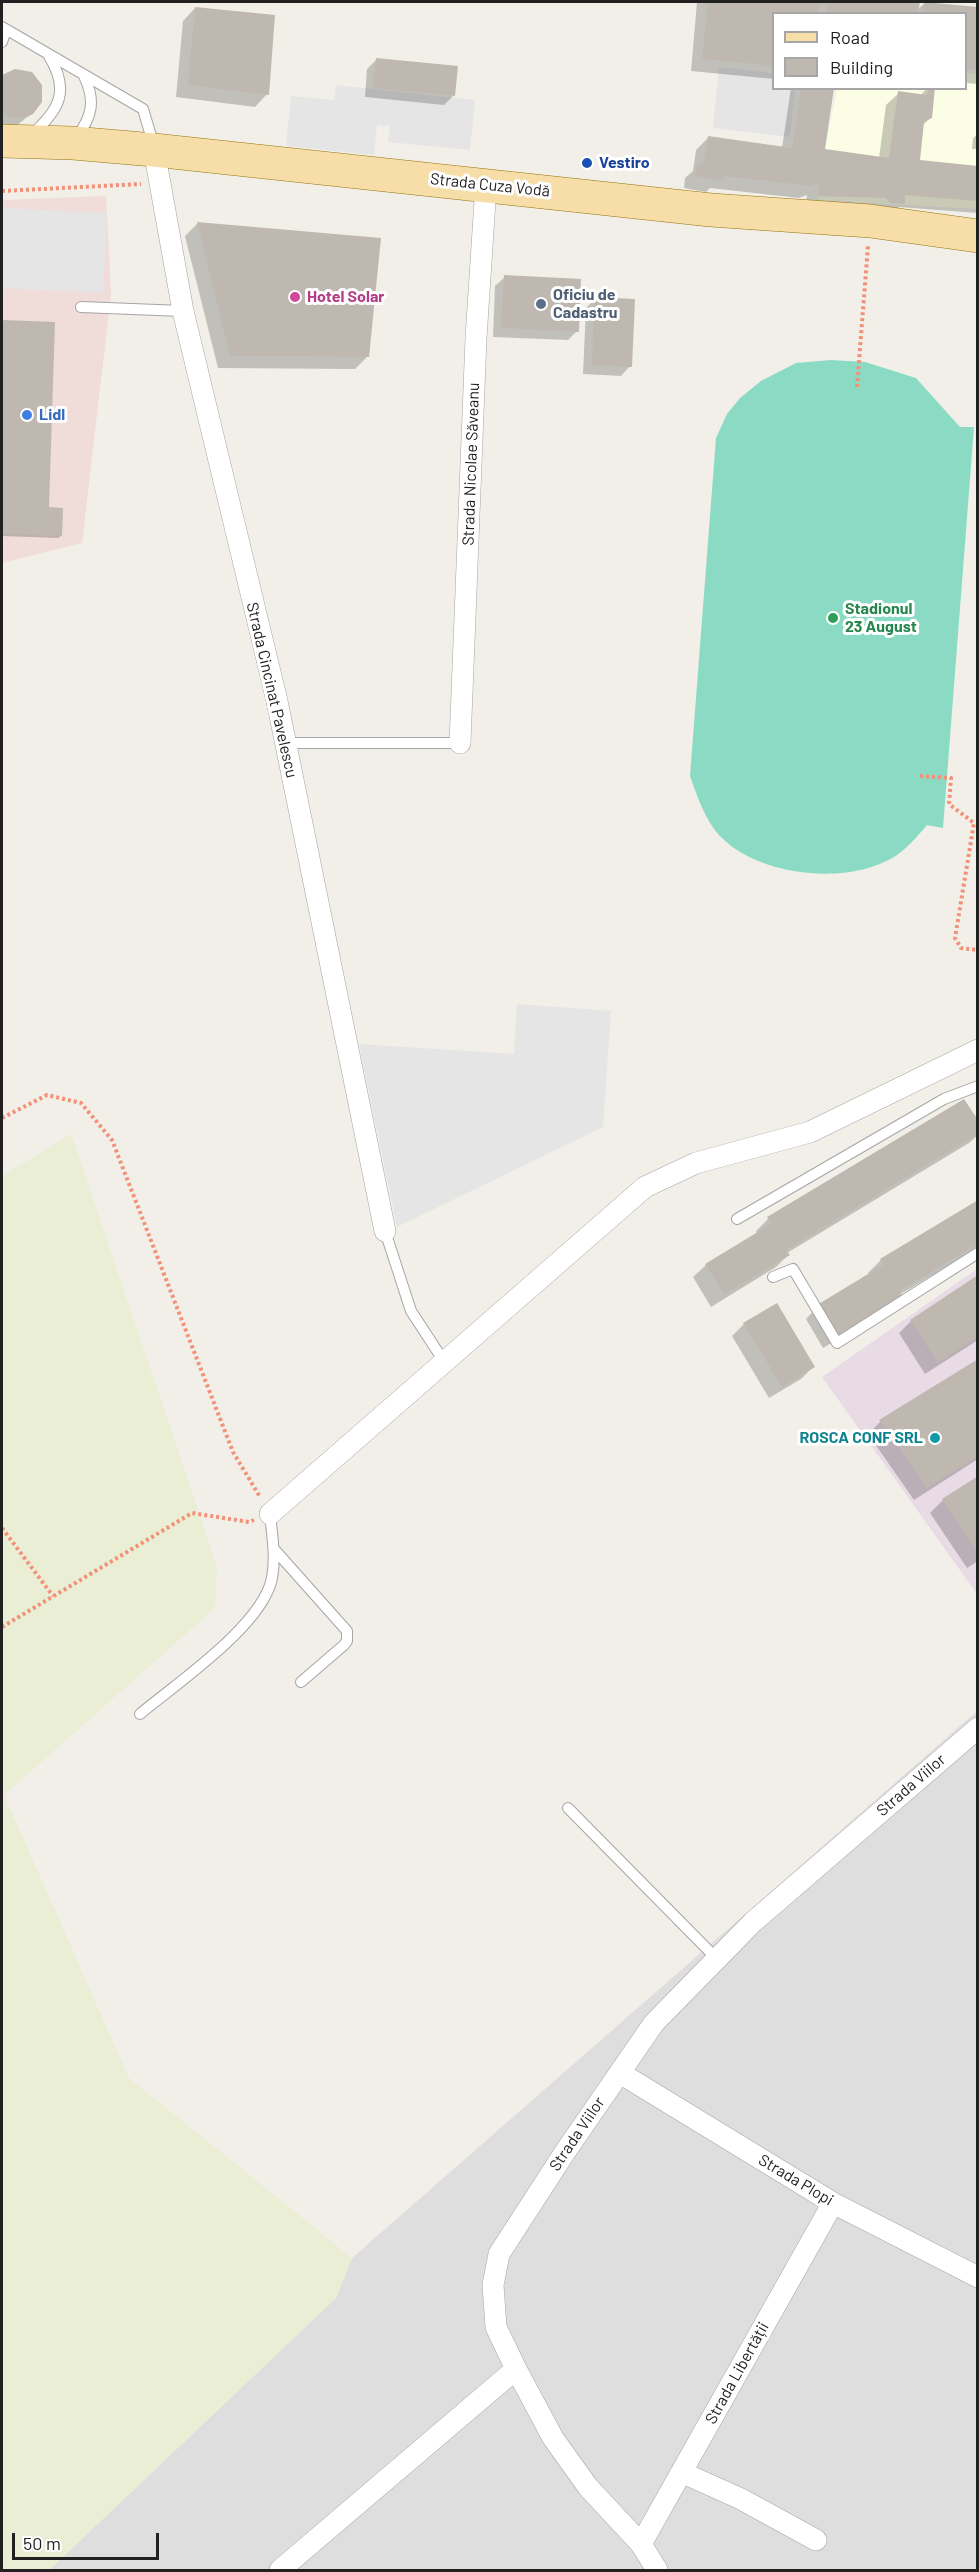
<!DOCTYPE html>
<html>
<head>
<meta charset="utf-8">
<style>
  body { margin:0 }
  #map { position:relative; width:979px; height:2572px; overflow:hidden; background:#f1efe8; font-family:Barlow,sans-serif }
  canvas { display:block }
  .frame { position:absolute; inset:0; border:3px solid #212121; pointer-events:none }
  .legend { position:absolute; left:772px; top:12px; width:195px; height:78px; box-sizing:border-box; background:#fff; border:2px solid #a6a6a6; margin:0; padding:8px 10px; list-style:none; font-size:18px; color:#212121 }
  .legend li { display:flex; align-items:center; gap:12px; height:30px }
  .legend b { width:30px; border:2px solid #a6a6a6 }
  .scale { position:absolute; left:12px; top:2533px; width:147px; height:27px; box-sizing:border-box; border:3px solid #212121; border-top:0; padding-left:8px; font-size:18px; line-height:21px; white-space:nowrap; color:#212121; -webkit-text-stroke:4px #fff; paint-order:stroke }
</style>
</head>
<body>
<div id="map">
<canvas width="979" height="2572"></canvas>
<div class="frame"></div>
<ul class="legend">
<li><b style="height:8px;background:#f7dda7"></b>Road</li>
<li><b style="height:16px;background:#beb8b1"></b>Building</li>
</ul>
<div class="scale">50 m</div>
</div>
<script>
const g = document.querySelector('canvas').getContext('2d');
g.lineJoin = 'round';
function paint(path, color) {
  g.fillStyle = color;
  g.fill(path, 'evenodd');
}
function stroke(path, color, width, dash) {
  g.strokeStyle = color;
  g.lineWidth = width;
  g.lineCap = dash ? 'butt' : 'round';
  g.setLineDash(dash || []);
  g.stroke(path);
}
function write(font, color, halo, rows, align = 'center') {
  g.font = font + ' Barlow,sans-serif';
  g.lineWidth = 6;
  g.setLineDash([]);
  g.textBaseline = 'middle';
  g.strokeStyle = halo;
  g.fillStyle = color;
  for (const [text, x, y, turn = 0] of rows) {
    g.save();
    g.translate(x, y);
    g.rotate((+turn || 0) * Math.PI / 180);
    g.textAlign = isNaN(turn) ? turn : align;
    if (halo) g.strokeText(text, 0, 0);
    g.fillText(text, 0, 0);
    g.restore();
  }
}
paint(new Path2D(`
  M977 1711V2570H49L336 2298 352 2258Z`), '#dfdede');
paint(new Path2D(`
  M106 196 111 294 82 543 2 563V200Z`), '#f0dcd9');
paint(new Path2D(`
  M977 1269V1594L822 1377Z`), '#e9dbe5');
paint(new Path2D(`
  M966 73 977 74V209L818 200 819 184 812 186 825 149 837 89 966 88Z`), '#fbfde4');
paint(new Path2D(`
  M71 1134 217 1566 215 1608 4 1795 129 2078 352 2258 336 2298 49 2570H2V1176Z`), '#eaeed5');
paint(new Path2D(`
  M831 360 865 362 916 378 960 427H974L943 828 927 825C919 834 911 844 901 852 856 887 761 878 721 837 706 822 697 796 690 776L716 438 727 414 740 398 761 381 796 363Z`), '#8bdbc4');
paint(new Path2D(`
  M719 67 773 73 774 88 795 89 790 137 713 128Z
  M336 85 475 100 470 150 388 142 390 126 377 125 374 155 286 146 291 96 334 100Z
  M2 208 107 213 103 293 2 288Z
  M517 1004 611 1011 603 1127 397 1227 359 1044 514 1054Z`), '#e5e5e5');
paint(new Path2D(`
  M697 2H918L917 10 925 3 978 9V84L966 83V14H774V79L691 71Z
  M195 8 267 94 255 107 176 97 183 21Z
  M377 59 453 96 444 105 365 97 367 69Z
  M8 72 32 113 15 127 2 126V79Z
  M791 88H832L823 151 879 158 886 105 899 93 920 96 927 88H934L930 118 922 126 918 161 978 168V213L899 207 891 216 806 208 807 195 799 198 710 188 706 192 684 188 685 178 693 171 696 150 708 138 782 148Z
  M978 134V149H972L973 138Z
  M197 224 379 239 367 357 355 369 218 368 185 236Z
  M505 277 577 331 568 340 493 337 495 286Z
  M595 299 630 366 621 376 583 374 586 308Z
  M2 322 54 324 48 509 61 536 58 538 2 536Z
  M978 1123V1135L969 1143 787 1253 788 1255 776 1267 711 1307 693 1277 706 1265 757 1234 756 1231 768 1219Z
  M978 1202V1248L899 1295 888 1309 823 1348 806 1319 818 1306 870 1275 868 1273 881 1260Z
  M978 1277V1340L925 1374 899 1333 911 1321Z
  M744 1324 813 1367 801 1379 769 1398 732 1336Z
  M978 1361V1459L914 1500 868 1434 880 1422Z
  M978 1478V1561L967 1568 930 1513 943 1500Z`), '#0003');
paint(new Path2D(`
  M708 2H820L818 14H774V66L702 59Z
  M828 2H920L918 14H826Z
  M924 2 978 7V71L966 69V14H923Z
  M195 7 275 15 269 95 188 85Z
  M376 58 458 66 455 96 373 88Z
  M15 69 32 72 42 85V102L33 114 25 118 10 117 2 112V75Z
  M801 88H834L825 149 889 158 898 91 927 95 928 88H935L932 118 924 122 920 160 978 166V201L905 195V204L890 203 886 198 818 196 819 183 812 186 724 176 720 180 695 176 697 164 704 162 708 136 792 148Z
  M197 222 381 238 369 357 230 356Z
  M504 275 581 279 579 332 501 328Z
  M594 297 635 299 632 367 592 365Z
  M2 320 55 322 49 507 63 508 62 536 2 534Z
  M964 1099 978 1120V1134L786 1250 790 1255 724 1295 705 1264 771 1224 767 1217Z
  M978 1200V1244L899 1291 903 1297 836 1337 817 1305 883 1265 880 1259Z
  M978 1275V1337L938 1363 910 1320Z
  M777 1303 815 1367 782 1387 743 1323Z
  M978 1359V1456L927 1488 879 1420Z
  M978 1476V1554L942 1499Z`), '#beb8b1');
const lane = new Path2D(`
  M2 27 143 109 154 146
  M2 42 6 30 2 29
  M31 135C60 110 70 90 49 56
  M76 138C92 117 96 101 84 76
  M81 307 183 311
  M285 743H460
  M737 1219 944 1099 978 1086
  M385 1231 411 1311 445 1363
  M773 1277 793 1269 837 1343 978 1253
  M274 1549 347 1631V1641L344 1645 301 1682
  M140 1714C177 1683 263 1625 272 1578 276 1556 272 1535 270 1514
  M568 1808 717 1959`);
const street = new Path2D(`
  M154 150 183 311 277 701 385 1231
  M460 743 476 338 486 185
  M270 1514 645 1187 696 1163 810 1132 978 1050
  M620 2073 833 2203 978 2277
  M681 2472 741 2499 816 2540
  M641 2544 588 2487 553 2438 516 2369 496 2327 493 2285 499 2254 565 2152 654 2023 753 1922 978 1728
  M280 2570 516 2369
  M657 2570 641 2544 833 2203`);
const primary = new Path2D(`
  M2 141 73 143 154 150 711 210 870 221 978 236`);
stroke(lane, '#a5a5a5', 12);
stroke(street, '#a5a5a5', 22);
stroke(primary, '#957509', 34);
stroke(new Path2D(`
  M2 191 141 184
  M857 387 868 246
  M920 776 951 778 949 804 974 823 955 938 961 948 978 950
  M2 1118 47 1095 81 1103 112 1140 233 1452 260 1497
  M2 1528 53 1596
  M2 1627 192 1513 249 1522 254 1520`), '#f29178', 4, [3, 3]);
stroke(lane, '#fff', 10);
stroke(street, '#fff', 21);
stroke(primary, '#f7dda7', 33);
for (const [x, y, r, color] of [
  [587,163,6,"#1a4fb4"],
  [295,297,6,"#d1479c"],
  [541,304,6,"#5c6f8a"],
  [27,415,6,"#3f7fe0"],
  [833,618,6,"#2e9e5b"],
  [935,1438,6,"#0f9aa8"]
]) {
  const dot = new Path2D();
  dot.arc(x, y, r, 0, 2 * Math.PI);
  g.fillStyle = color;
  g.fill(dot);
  stroke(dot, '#fff', 2);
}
write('bold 16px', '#164399', '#fff', [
  ["Vestiro",599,163]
], 'left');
write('16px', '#212121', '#fff', [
  ["Strada Cuza Vodă",490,185,6],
  ["Strada Nicolae Săveanu",471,464,-88],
  ["Strada Cincinat Pavelescu",272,690,77],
  ["Strada Viilor",911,1785,-41],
  ["Strada Viilor",577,2134,-56],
  ["Strada Plopi",796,2180,31],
  ["Strada Libertății",737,2373,-61]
]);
write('bold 16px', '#4e5e75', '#fff', [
  ["Oficiu de",553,295],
  ["Cadastru",553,313]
], 'left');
write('bold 16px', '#b23c85', '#fff', [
  ["Hotel Solar",307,297]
], 'left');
write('bold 16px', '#366cbe', '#fff', [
  ["Lidl",39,415]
], 'left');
write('bold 16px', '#27864d', '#fff', [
  ["Stadionul",845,609],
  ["23 August",845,627]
], 'left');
write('bold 16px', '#0d838f', '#fff', [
  ["ROSCA CONF SRL",923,1438]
], 'right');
</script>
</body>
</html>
